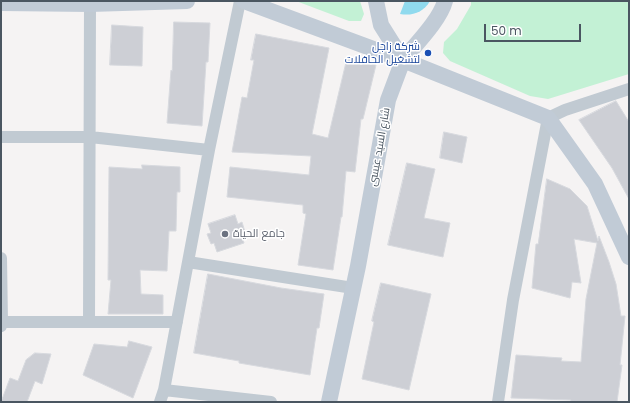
<!DOCTYPE html>
<html>
<head>
<meta charset="utf-8">
<style>
  body { margin:0 }
  #map { position:relative; width:630px; height:403px; overflow:hidden; background:#f5f3f3; font-family:Poppins,sans-serif }
  canvas { display:block }
  .frame { position:absolute; inset:0; border:2px solid #4a5661; pointer-events:none }
  .scale { position:absolute; left:484px; top:24px; width:97px; height:18px; box-sizing:border-box; border:2px solid #4a5661; border-top:0; padding-left:5px; font-size:12px; line-height:14px; white-space:nowrap; color:#4a5661; -webkit-text-stroke:3px #fff; paint-order:stroke }
</style>
</head>
<body>
<div id="map">
<canvas width="630" height="403"></canvas>
<div class="frame"></div>
<div class="scale">50 m</div>
</div>
<script>
const g = document.querySelector('canvas').getContext('2d');
g.lineJoin = 'round';
function paint(path, color) {
  g.fillStyle = color;
  g.fill(path, 'evenodd');
}
function stroke(path, color, width, dash) {
  g.strokeStyle = color;
  g.lineWidth = width;
  g.lineCap = dash ? 'butt' : 'round';
  g.setLineDash(dash || []);
  g.stroke(path);
}
function write(font, color, halo, rows, align = 'center') {
  g.font = font + ' Poppins,Cairo,sans-serif';
  g.lineWidth = 3;
  g.setLineDash([]);
  g.textBaseline = 'middle';
  g.strokeStyle = halo;
  g.fillStyle = color;
  for (const [text, x, y, turn = 0] of rows) {
    g.save();
    g.translate(x, y);
    g.rotate((+turn || 0) * Math.PI / 180);
    g.textAlign = isNaN(turn) ? turn : align;
    if (halo) g.strokeText(text, 0, 0);
    g.fillText(text, 0, 0);
    g.restore();
  }
}
paint(new Path2D(`
  M296 1H360L364 14 361 21H349Z
  M471 1H629V74L548 99 530 96 450 61 443 53 444 42 457 29 471 5Z`), '#c3f1d5');
paint(new Path2D(`
  M405 1H430C423 13 412 16 400 14Z`), '#90daee');
const building = new Path2D(`
  M174 22 210 23 208 62H206L202 126 167 123 171 70 172 71Z
  M112 25 143 27 142 66 110 65Z
  M256 34 329 48 312 134 328 138 347 58 376 65 363 119H361L355 172 346 171 342 217H341L333 270 298 265 306 214 303 213V205L227 197 230 167 309 175 311 156 232 152 242 97 247 98 254 60H251Z
  M616 101 629 122V199L612 168 579 120Z
  M444 132 467 137 462 163 440 158Z
  M407 163 435 169 424 218 450 223 443 257 388 245Z
  M142 165 180 167V192H177L176 231H169L167 271 140 270 141 294 163 295V314H108L111 280H108L109 167 142 169Z
  M547 179 570 189 587 206 598 241 599 236 609 262 616 284 621 316H625L620 365H622L617 402H570L571 400 511 398 516 355 562 358 561 361 581 362 586 299 597 243 574 239 581 283 572 282 570 298 532 288 536 244H538Z
  M235 215 238 224 242 222 245 232 241 233 244 243 217 252 214 243 211 244 207 234 211 233 208 224Z
  M208 274 281 288 324 294 319 328H317L310 375 239 363V361L194 353Z
  M381 283 431 294 409 390 362 379 374 322 372 321Z
  M129 341 152 347 133 398 83 375 94 344 127 347Z
  M35 353 51 354 42 384 35 381 27 402H1L10 378 18 381 26 360Z`);
paint(building, '#cdcfd5');
stroke(building, '#d7d9de', 1);
stroke(new Path2D(`
  M1 137H90L209 150
  M1 258 2 322 1 326
  M188 262 353 288
  M1 322H177
  M89 322 90 4
  M164 390 271 402
  M160 402 164 390 209 150 240 1
  M498 402 513 300 548 118 565 110 629 89`), '#c1cad2', 12);
stroke(new Path2D(`
  M244 1 403 60 548 118 595 184 629 257
  M376 1 381 25 403 60C416 44 440 20 445 1
  M1 3 90 4 187 1
  M329 402 358 266 388 100 403 60`), '#c1cbd6', 16);
for (const [x, y, r, color] of [
  [428,53,4,"#1a4fb4"],
  [225,234,4,"#6b7280"]
]) {
  const dot = new Path2D();
  dot.arc(x, y, r, 0, 2 * Math.PI);
  g.fillStyle = color;
  g.fill(dot);
  stroke(dot, '#fff', 1.5);
}
write('11px', '#164399', '#fff', [
  ["شركة زاجل",420,47],
  ["لتشغيل الحافلات",420,60]
], 'right');
write('11px', '#4a5661', '#fff', [
  ["شارع السيد عيسى",380,147,-80]
]);
write('11px', '#5b616d', '#fff', [
  ["جامع الحياة",233,234]
], 'left');
</script>
</body>
</html>
